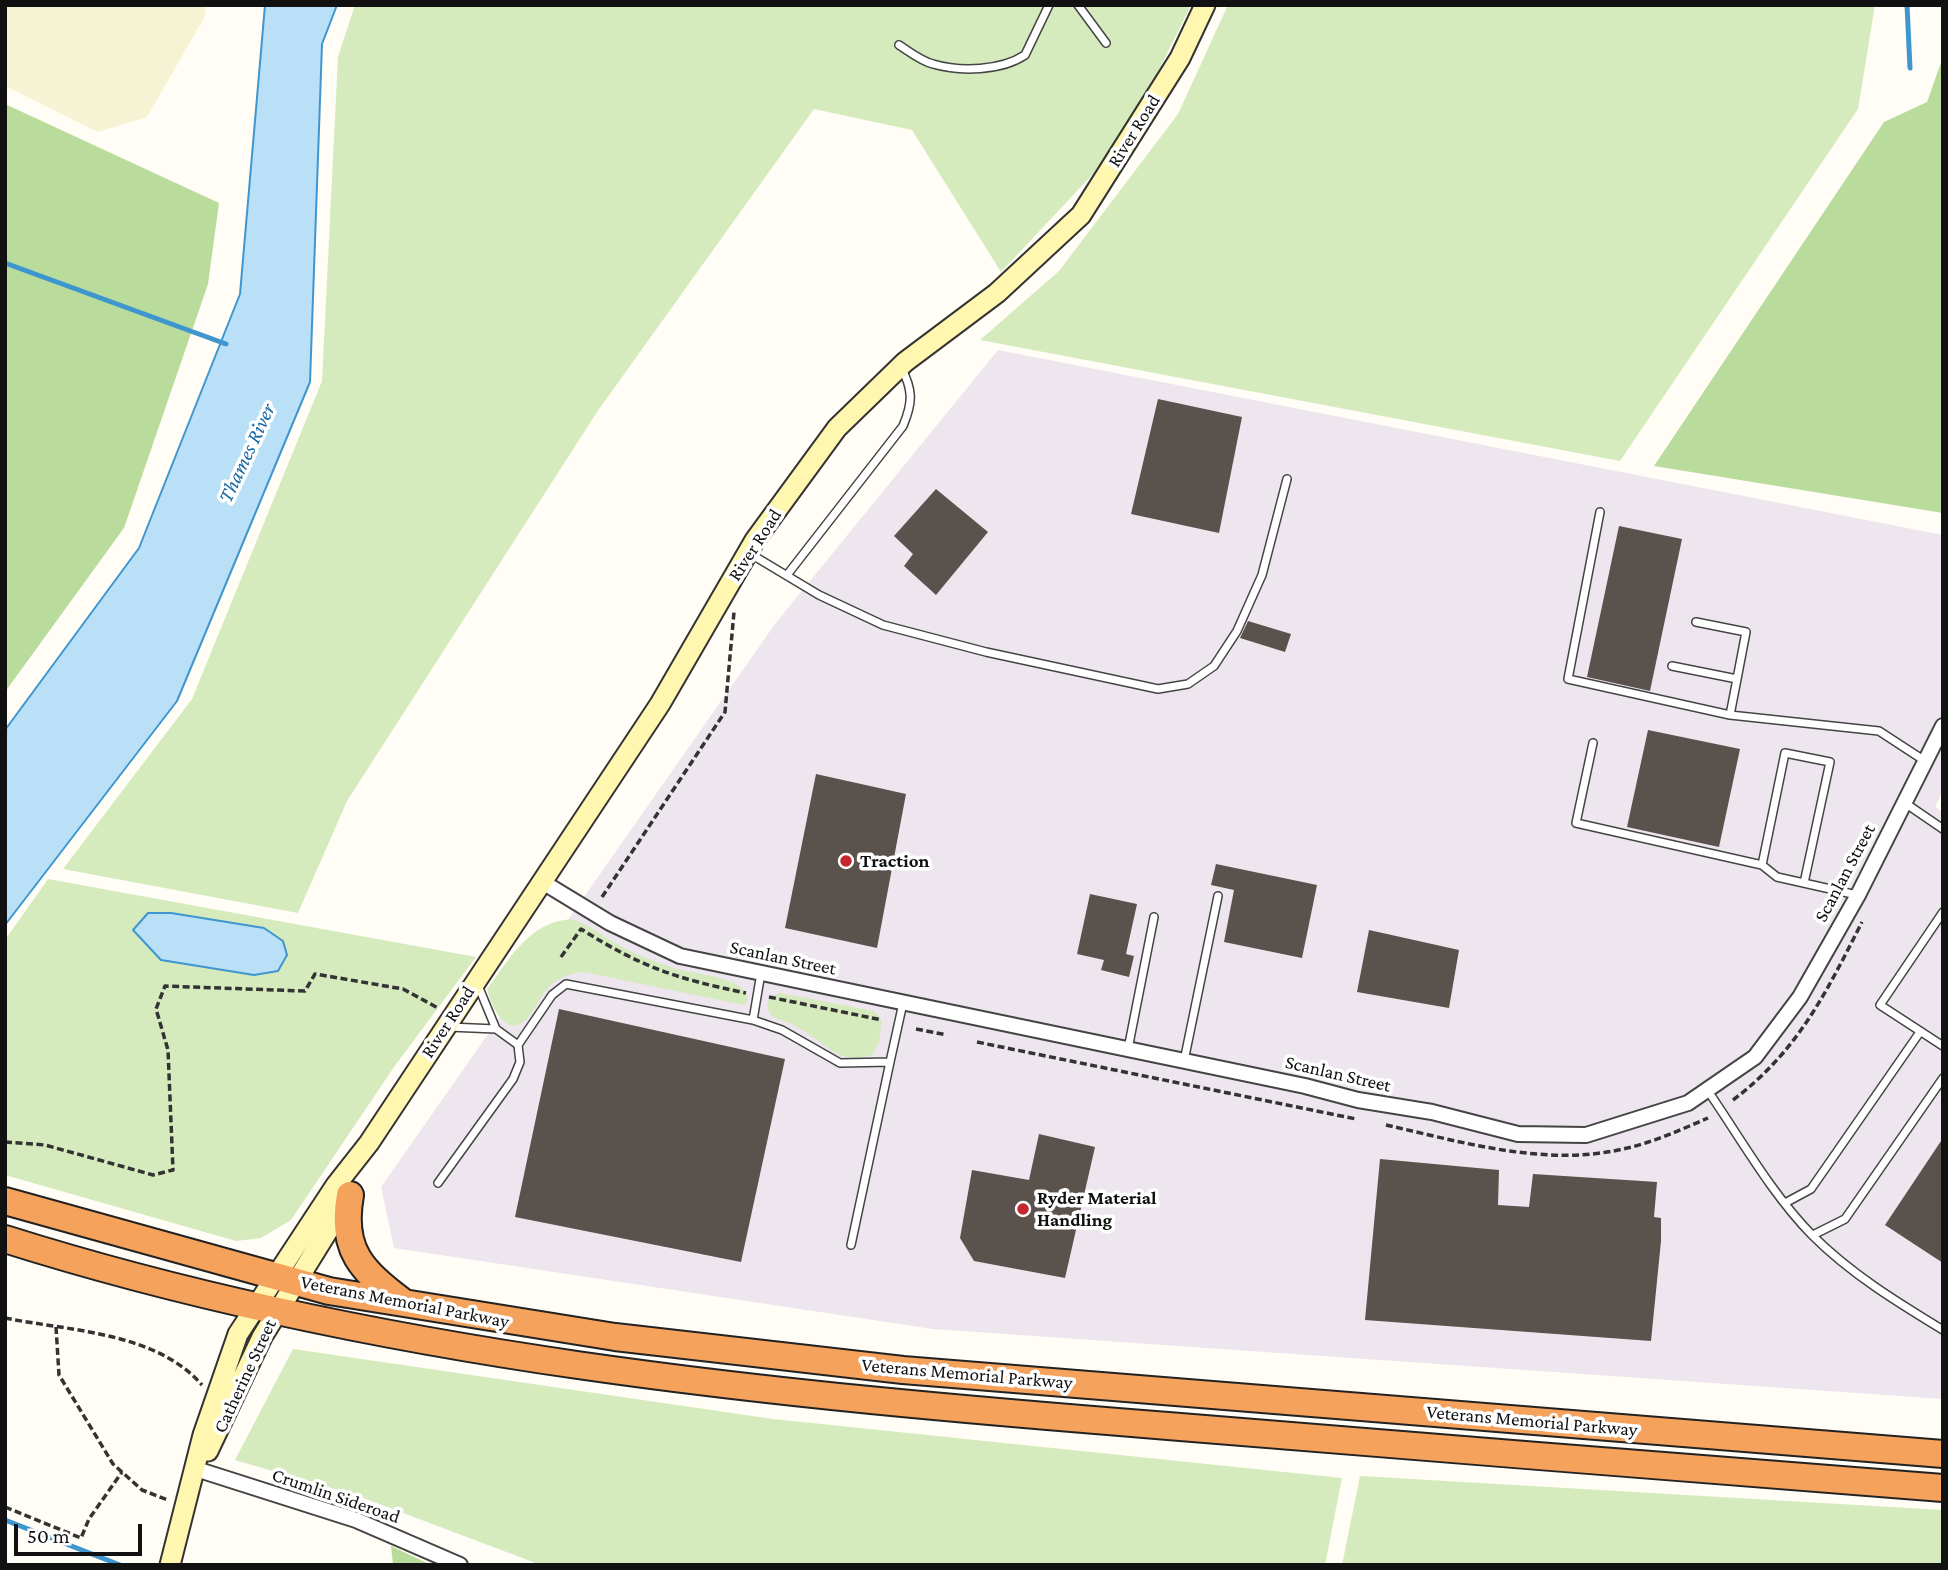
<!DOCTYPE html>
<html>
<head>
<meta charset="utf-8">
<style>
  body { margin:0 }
  #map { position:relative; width:1948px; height:1570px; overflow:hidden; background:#fffdf5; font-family:"Crimson Pro",serif }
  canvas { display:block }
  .frame { position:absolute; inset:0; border:7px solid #111; pointer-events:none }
  .scale { position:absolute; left:14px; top:1524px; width:128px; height:32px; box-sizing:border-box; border:4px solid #111; border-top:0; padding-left:9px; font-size:21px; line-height:24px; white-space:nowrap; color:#111; -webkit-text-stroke:5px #fff; paint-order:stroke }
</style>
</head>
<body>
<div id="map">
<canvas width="1948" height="1570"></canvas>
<div class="frame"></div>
<div class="scale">50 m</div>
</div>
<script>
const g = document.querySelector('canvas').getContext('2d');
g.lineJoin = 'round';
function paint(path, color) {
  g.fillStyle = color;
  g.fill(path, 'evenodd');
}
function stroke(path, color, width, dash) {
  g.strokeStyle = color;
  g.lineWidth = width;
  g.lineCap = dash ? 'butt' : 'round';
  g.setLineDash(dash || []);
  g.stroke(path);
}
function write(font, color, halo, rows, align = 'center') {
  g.font = font + ' "Crimson Pro",serif';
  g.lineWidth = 7;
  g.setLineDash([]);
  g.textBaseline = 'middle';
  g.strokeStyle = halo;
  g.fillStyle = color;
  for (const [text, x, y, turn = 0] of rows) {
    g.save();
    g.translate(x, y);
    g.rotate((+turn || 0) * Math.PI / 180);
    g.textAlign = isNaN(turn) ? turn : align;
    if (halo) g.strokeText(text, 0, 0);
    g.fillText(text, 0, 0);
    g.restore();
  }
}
paint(new Path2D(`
  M998 350 1943 535V791L1935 807 1943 812V1399L933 1329 394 1248 381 1187 775 624Z`), '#eee6ef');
paint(new Path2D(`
  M5 5H206L204 18 147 117 98 132 5 86Z`), '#f6f3d4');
paint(new Path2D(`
  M355 5H1191L1143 102 1092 175 1001 272 912 130 814 109 597 412 347 801 298 913 63 869 192 699 322 381 338 57Z
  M1228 5H1875L1858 109 1620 461 980 340 1059 271 1178 114Z
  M48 879 476 957 394 1067 291 1220 261 1238 236 1241 5 1175V940Z
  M572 919C587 924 597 932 610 940 630 952 652 961 674 968 694 975 748 976 748 1001L744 1005 583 972C569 974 558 977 548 988 540 996 536 1008 529 1016 508 1043 491 1007 487 989 511 957 529 922 572 919Z
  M780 993 874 1011 882 1020 879 1042 872 1055C835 1066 827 1042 797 1027 789 1022 780 1020 771 1016L767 1007 769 997Z
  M293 1349 773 1419 1342 1478 1325 1565H541L358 1496 235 1460Z
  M1360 1476 1943 1510V1565H1342Z`), '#d5ebbd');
paint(new Path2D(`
  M1943 57V513L1654 466 1884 122 1927 102Z
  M5 104 219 203 208 284 124 528 5 692Z
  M391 1546 431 1565H393Z`), '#b9dc9c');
const water = new Path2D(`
  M265 5H337L322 44 310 382 177 701 5 925V730L139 548 240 294Z
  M148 913H171L264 928 283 941 287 955 278 971 254 975 161 960 133 930Z`);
paint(water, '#b9e0f7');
stroke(water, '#3f96cf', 2);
stroke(new Path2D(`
  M1907 5 1910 68
  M5 263 226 344
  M5 1520 120 1565`), '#3f96cf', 5);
paint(new Path2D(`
  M1158 399 1242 417 1219 533 1131 514Z
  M936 489 988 532 936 595 904 566 913 554 894 536Z
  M1619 526 1682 539 1650 691 1587 677Z
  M1248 621 1291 634 1285 652 1240 638Z
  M1648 730 1740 749 1719 847 1627 827Z
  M816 774 906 794 877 948 785 928Z
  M1216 864 1317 885 1302 958 1224 942 1234 890 1211 885Z
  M1090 894 1137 904 1126 954 1134 956 1129 977 1101 970 1104 960 1077 954Z
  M1369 930 1459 950 1449 1008 1357 992Z
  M559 1009 785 1059 741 1262 515 1217Z
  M1039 1134 1095 1147 1065 1278 974 1261 960 1238 972 1170 1029 1180Z
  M1943 1138V1263L1885 1225Z
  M1380 1159 1499 1170 1498 1205 1529 1207 1533 1174 1657 1182 1654 1217 1661 1218V1241L1651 1341 1365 1320Z`), '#5a524d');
const lane = new Path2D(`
  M1078 5 1106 43
  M899 45C910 52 921 61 933 64 960 72 1001 71 1025 55L1049 5
  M1600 512 1568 679 1730 715 1879 731 1925 761
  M749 553 819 595 883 625 986 652 1158 689 1188 684 1214 666 1237 631 1262 575 1287 479
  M787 575 903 426C913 402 913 390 901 367
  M1696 622 1746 632 1737 679
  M1672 666 1737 679 1730 715
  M1593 743 1576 823 1762 865
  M1905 803 1943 829
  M1804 883 1830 762 1785 753 1762 865 1777 877 1857 895
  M1943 912 1880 1005 1943 1046
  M753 1020 782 1030 840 1063 890 1062 903 1003
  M449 1027 496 1029 477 983
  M518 1045 552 995 566 984 753 1020 761 973
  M1128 1049 1154 917
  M1184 1061 1218 896
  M1708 1091C1741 1139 1771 1193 1812 1235 1851 1274 1897 1302 1943 1330
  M438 1183 513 1079 520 1062 518 1045 496 1029
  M1785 1203 1811 1189 1920 1032
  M1813 1235 1845 1219 1943 1078
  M851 1245 890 1062`);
const street = new Path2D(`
  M541 881 610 923 680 956 1305 1086 1358 1100 1432 1112 1518 1134 1586 1135 1688 1103 1755 1057 1800 997 1858 895 1943 726
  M196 1469 356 1520 460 1565`);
const secondary = new Path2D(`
  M208 1451 262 1337 347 1200
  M170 1565 203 1435 238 1334 336 1185 369 1143 660 704 755 540 837 428 905 362 997 293 1081 215 1180 58 1205 5`);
const highway = new Path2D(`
  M350 1195C340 1250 362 1271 403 1302
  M5 1201 329 1291 615 1337 903 1370 1943 1454
  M5 1239C382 1358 776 1395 1168 1426 1426 1447 1685 1468 1943 1488`);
stroke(lane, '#444', 10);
stroke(street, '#444', 18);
stroke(secondary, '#333', 23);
stroke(highway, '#222', 30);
stroke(new Path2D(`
  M602 897 725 712 734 612
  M561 957 581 929C641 967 677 979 746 993
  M769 997 882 1020
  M916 1029 947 1035
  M977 1042 1356 1119
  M1733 1100C1798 1051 1826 993 1862 922
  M1386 1125C1462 1142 1545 1167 1623 1149 1652 1143 1680 1130 1708 1118
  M5 1142 45 1145 153 1175 173 1170 168 1050 156 1009 165 986 305 991 315 974 403 989 438 1008
  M5 1318C70 1331 156 1332 202 1385
  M56 1327 59 1375 113 1464 142 1490 168 1500
  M5 1507 81 1538 89 1519 122 1472`), '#333', 3.5, [7, 3.5]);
stroke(lane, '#fff', 7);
stroke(street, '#fff', 14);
stroke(secondary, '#fff6b0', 19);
stroke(highway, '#f5a25d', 26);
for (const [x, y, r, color] of [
  [846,861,7,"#c4262e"],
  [1023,1209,7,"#c4262e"]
]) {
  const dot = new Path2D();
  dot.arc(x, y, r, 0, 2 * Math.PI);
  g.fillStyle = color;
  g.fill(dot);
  stroke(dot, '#fff', 2.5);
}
write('19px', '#111', '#fff', [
  ["River Road",1134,131,-58],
  ["River Road",755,545,-57],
  ["Scanlan Street",1845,873,-62],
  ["Scanlan Street",783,958,12],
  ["River Road",448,1022,-57],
  ["Scanlan Street",1338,1074,13],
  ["Veterans Memorial Parkway",405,1302,11],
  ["Veterans Memorial Parkway",967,1374,5],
  ["Catherine Street",245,1376,-65],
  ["Veterans Memorial Parkway",1532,1421,5],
  ["Crumlin Sideroad",336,1496,19]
]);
write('bold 19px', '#111', '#fff', [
  ["Traction",860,861],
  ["Ryder Material",1037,1198],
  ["Handling",1037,1220]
], 'left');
write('italic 21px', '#1768a6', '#fff', [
  ["Thames River",247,453,-65]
]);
</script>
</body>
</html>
